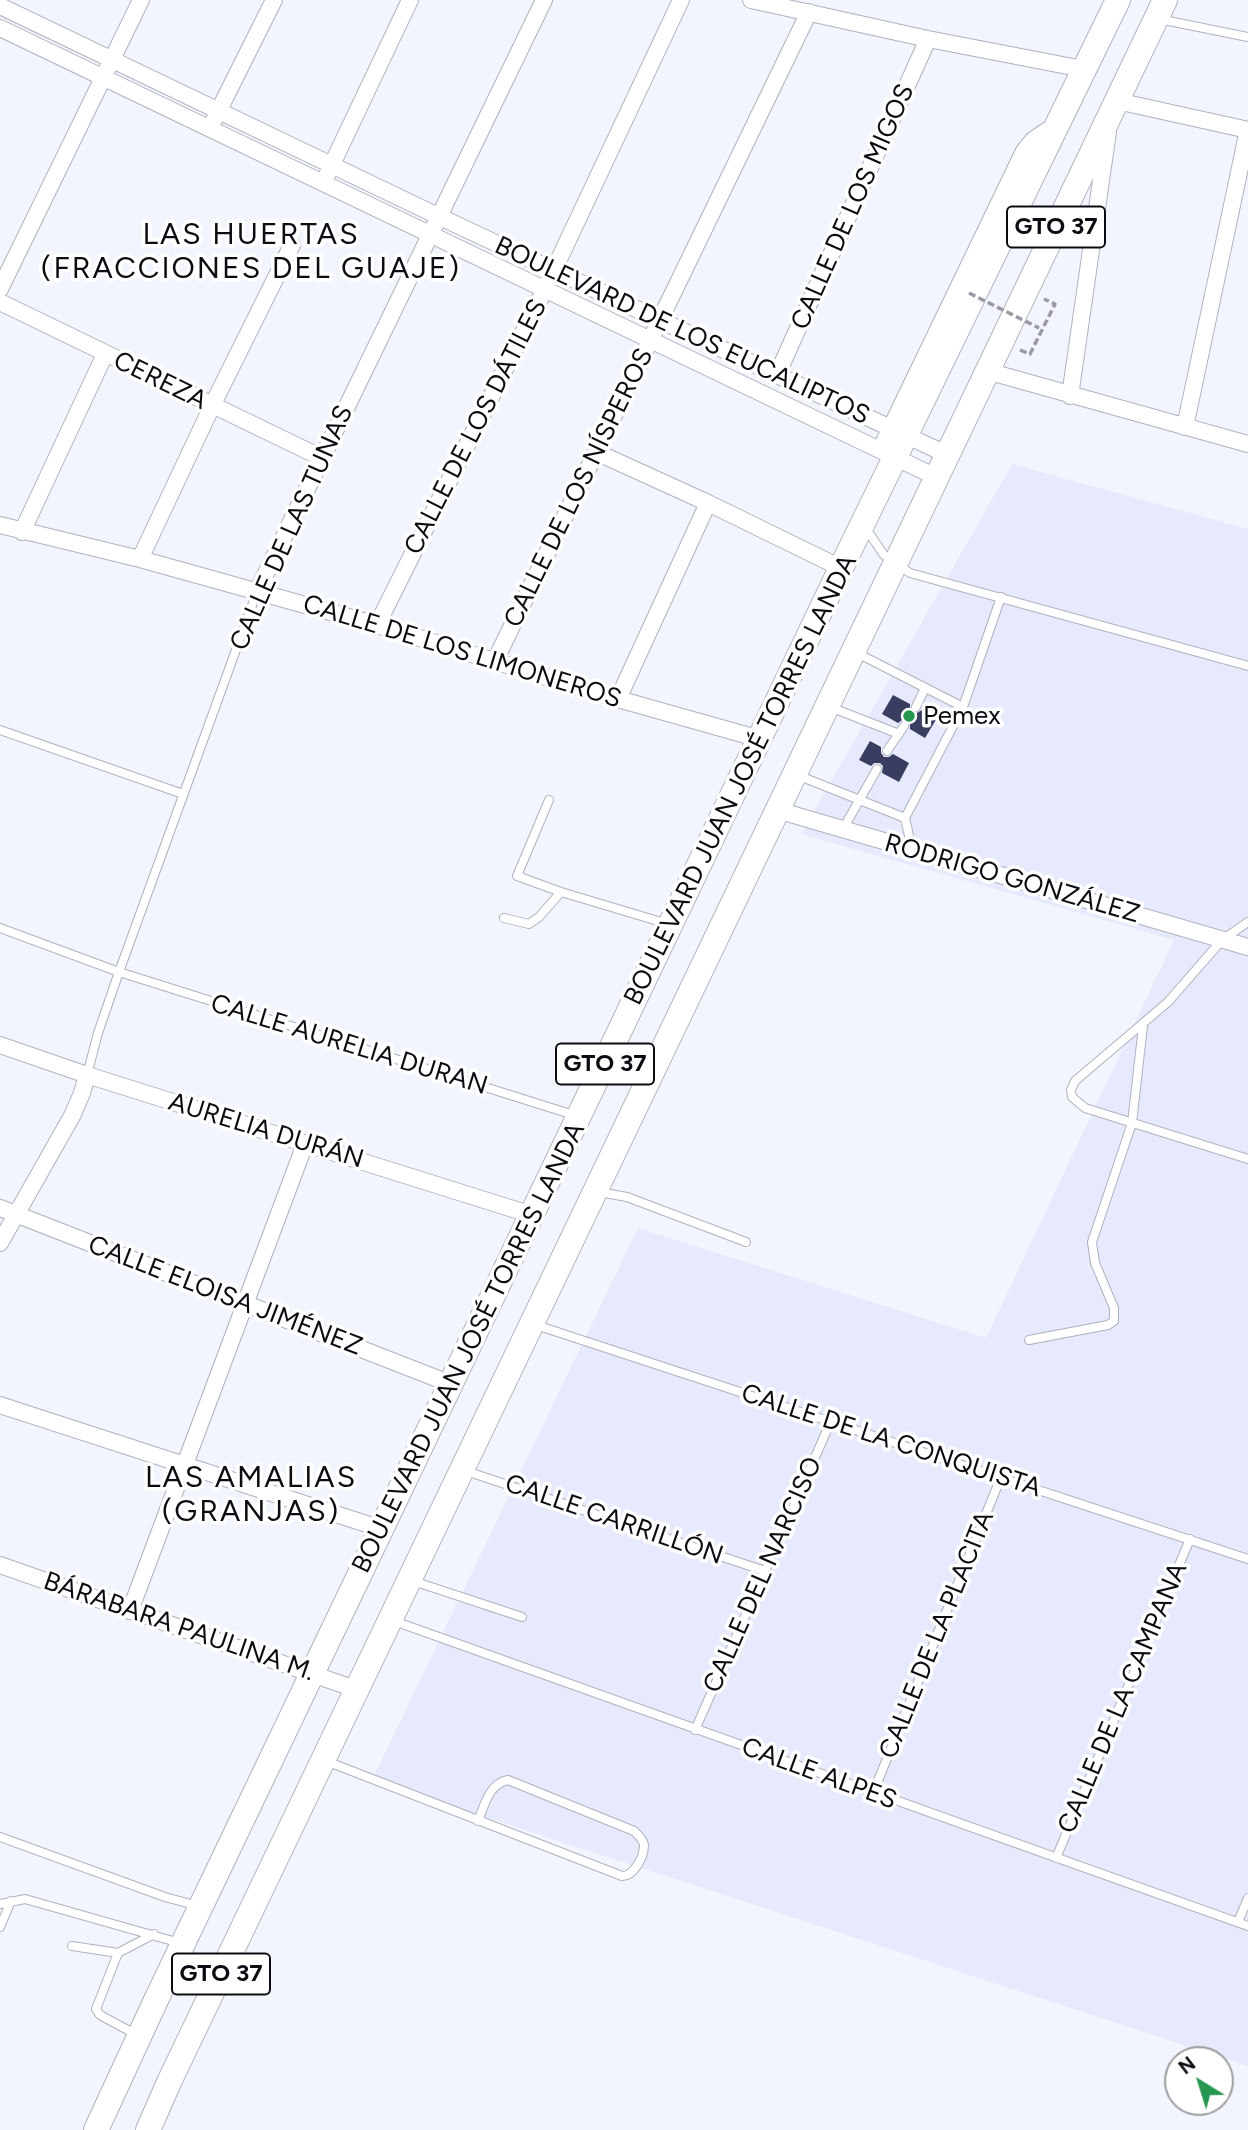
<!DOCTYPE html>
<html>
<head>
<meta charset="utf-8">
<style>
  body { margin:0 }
  #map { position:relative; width:1248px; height:2130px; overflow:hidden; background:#f3f5fe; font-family:Figtree,sans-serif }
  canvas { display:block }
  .north { position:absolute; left:1164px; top:2046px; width:70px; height:70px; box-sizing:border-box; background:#fff; border:2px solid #9d9ea0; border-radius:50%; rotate:322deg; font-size:19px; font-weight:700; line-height:28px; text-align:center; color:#0b0c11 }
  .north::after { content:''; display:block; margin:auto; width:24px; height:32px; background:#269650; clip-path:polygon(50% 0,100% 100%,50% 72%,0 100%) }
</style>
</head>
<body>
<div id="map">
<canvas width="1248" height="2130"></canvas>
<div class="north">N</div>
</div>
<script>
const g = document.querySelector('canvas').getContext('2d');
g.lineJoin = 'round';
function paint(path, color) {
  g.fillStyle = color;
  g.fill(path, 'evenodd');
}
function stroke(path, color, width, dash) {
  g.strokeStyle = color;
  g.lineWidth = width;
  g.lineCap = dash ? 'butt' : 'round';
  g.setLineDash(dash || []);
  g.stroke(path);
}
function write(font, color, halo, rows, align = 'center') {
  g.font = font + ' Figtree,sans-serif';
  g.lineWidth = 7;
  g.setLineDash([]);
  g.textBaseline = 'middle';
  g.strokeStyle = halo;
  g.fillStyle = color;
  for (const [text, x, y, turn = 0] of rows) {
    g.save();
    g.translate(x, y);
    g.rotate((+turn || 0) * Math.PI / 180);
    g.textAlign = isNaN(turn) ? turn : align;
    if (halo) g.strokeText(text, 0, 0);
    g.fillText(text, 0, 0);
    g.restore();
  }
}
paint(new Path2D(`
  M1012 464 1248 529V2066L372 1780 638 1228 986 1338 1174 940 801 834Z`), '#e6eafc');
paint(new Path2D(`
  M893 695 910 704V708L913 713H917L922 710 937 718 925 738 910 729V724L907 720H902L898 723 882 714Z
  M870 741 881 747V753L884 757H889L893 754 909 763 899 782 882 773 883 766 880 763H874L871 766 859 760Z`), '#393e60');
const service = new Path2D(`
  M1159 19 1248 37
  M865 527 884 555 910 573 1248 666
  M830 707 899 734
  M916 707 925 688
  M963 707 1001 597
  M0 730 183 794
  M887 751 904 726
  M797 775 905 818 963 707 855 652
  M549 800 517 876 561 892 668 924
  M905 818 912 849
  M843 829 877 769
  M504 918 529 924 539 917 561 892
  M1248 922 1222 940 1168 1002 1075 1081 1071 1090 1072 1097 1085 1108 1248 1159
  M0 928 119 972 577 1116
  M87 1075 98 1033 119 972 257 592
  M599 1192 627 1197 746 1242
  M536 1325 1248 1559
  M1029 1340 1108 1325 1114 1321V1308L1095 1263 1092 1242 1132 1123 1143 1026
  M466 1471 765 1571
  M413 1581 522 1617
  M394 1621 1248 1926
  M695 1730 831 1421
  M326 1761 622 1876C634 1876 644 1857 644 1845 643 1839 638 1835 634 1831L508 1780C489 1784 485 1804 478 1821
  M873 1793 1001 1477
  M0 1837 165 1897 198 1906
  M1056 1858 1190 1539
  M0 1904 25 1899 180 1943
  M1238 1922 1248 1898
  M0 1927 11 1901
  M72 1946 118 1953
  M137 2035 100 2015 96 2009 118 1953 154 1934`);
const minor = new Path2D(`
  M751 0 928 39 1083 69
  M0 6 440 217 948 455
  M0 28 936 477
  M1117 101 1248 130
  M214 120 274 0
  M327 175 410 0
  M0 289 141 0
  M0 302 322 458
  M987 371 1248 444
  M777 375 928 39
  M1070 396 1108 132
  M1185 427 1248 130
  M880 450 1024 151 1033 140 1055 125
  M596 452 708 503 841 568
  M0 525 140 559 377 625 618 699 760 739
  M22 532 105 354
  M140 559 212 406 292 245
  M257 592 544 0
  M377 625 545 289 681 0
  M495 661 809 12
  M618 699 708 503
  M777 810 1248 947
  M0 1045 87 1075 532 1215
  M0 1208 451 1384
  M0 1243 72 1116 82 1093 87 1075
  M0 1405 382 1529
  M0 1565 358 1690
  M130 1611 305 1144`);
const primary = new Path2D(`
  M96 2130 156 2000 841 568 1118 0
  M148 2130 170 2080C502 1387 832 693 1165 0`);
stroke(service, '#aeb1bf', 10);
stroke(minor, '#aeb1bf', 18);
stroke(primary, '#aeb1bf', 26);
stroke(new Path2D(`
  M1020 350 1030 354 1055 304 1044 299`), '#999aa2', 3.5, [7, 3.5]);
stroke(service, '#fff', 8);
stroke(minor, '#fff', 16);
stroke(primary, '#fff', 24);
stroke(new Path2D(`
  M969 293 1039 328`), '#999aa2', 3.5, [7, 3.5]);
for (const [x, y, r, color] of [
  [909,716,7,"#269650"]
]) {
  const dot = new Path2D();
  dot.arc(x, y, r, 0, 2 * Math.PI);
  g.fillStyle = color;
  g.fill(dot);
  stroke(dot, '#fff', 2.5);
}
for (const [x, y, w] of [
  [1056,227,98],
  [605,1064,98],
  [221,1974,98]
]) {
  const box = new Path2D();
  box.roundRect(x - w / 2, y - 20.5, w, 41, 5);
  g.fillStyle = '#fff';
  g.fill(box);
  stroke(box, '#0b0c11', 2);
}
write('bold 24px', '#0b0c11', null, [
  ["GTO 37",1056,227],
  ["GTO 37",605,1064],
  ["GTO 37",221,1974]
]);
write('26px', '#0b0c11', '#fff', [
  ["CALLE DE LOS MIGOS",853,207,-66],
  ["BOULEVARD DE LOS EUCALIPTOS",682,331,25],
  ["CEREZA",160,381,26],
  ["CALLE DE LOS DÁTILES",476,427,-63],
  ["CALLE DE LOS NÍSPEROS",579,488,-64],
  ["CALLE DE LAS TUNAS",292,528,-66],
  ["CALLE DE LOS LIMONEROS",462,652,17],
  ["BOULEVARD JUAN JOSÉ TORRES LANDA",741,780,-64],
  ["RODRIGO GONZÁLEZ",1012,879,16],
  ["CALLE AURELIA DURAN",349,1045,17],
  ["AURELIA DURÁN",266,1131,17],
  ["CALLE ELOISA JIMÉNEZ",225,1296,21],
  ["BOULEVARD JUAN JOSÉ TORRES LANDA",469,1348,-64],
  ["CALLE DE LA CONQUISTA",891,1441,18],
  ["CALLE CARRILLÓN",614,1520,19],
  ["CALLE DEL NARCISO",763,1575,-66],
  ["BÁRABARA PAULINA M.",179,1627,19],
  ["CALLE DE LA PLACITA",937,1635,-68],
  ["CALLE DE LA CAMPANA",1123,1698,-67],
  ["CALLE ALPES",819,1774,20]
]);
write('26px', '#0b0c11', '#fff', [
  ["Pemex",923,716]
], 'left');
g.letterSpacing = '2px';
write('30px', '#0b0c11', '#fff', [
  ["LAS HUERTAS",251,235],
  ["(FRACCIONES DEL GUAJE)",251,269],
  ["LAS AMALIAS",251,1478],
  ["(GRANJAS)",251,1512]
]);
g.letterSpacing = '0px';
</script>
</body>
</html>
